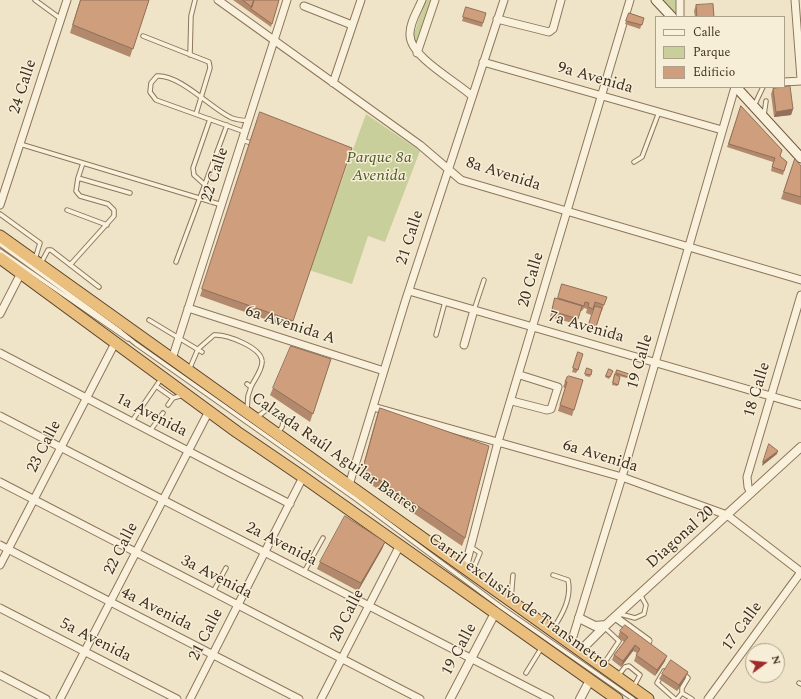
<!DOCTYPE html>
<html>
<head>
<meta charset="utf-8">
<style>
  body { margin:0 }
  #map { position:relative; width:801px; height:699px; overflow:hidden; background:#f0e4c8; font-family:Spectral,serif }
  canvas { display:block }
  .legend { position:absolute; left:655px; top:16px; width:130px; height:72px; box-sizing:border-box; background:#f7eed8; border:1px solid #ada18e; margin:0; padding:5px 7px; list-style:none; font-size:12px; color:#3d2e20 }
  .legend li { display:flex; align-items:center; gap:8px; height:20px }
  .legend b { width:20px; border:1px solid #ada18e }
  .north { position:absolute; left:745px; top:643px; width:40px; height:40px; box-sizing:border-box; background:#f7eed8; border:1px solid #ada18e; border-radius:50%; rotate:75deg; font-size:11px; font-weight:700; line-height:16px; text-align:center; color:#3d2e20 }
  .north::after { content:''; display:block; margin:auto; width:14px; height:18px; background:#9e2a2b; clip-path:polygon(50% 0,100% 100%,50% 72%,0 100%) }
</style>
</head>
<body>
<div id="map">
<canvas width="801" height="699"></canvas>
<ul class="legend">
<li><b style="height:5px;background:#faf1dc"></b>Calle</li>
<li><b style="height:11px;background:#c9cf9b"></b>Parque</li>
<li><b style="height:11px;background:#cf9f7d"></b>Edificio</li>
</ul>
<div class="north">N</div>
</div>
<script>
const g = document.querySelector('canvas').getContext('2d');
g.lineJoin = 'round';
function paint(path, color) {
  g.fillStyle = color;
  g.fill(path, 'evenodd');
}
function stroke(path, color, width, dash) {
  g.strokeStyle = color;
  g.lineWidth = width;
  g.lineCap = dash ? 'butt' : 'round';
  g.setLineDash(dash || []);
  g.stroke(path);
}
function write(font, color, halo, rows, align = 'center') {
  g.font = font + ' Spectral,serif';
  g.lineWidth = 3;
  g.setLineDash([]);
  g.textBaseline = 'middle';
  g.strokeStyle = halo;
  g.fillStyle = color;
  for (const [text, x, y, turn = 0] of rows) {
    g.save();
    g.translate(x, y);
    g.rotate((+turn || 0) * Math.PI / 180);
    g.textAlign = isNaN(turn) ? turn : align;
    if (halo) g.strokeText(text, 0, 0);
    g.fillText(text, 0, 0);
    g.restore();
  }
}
paint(new Path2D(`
  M425 0H431L416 44 413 37Z
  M663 0H679L677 17Z
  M366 114 420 151 385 242 368 236 352 284 309 270Z`), '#c9cf9b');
const service = new Path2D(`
  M35 0 61 19
  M143 36 209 62 210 68 196 114
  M190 55 191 16 195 0
  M754 106 763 87
  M764 115 766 101
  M245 132 156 100 150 92 151 83 157 76C179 74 211 108 230 117 235 120 242 120 248 121
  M242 140 254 144
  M20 144 83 163
  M634 162 642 157 659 112
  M78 178 130 193
  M205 185 194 175 193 168 210 119
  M67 210 107 225
  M0 214 40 243 35 259
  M0 244 120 331 136 344 356 499 501 607 633 699
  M0 251 128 339
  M176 262 227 125
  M41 263 48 250H51L99 287
  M70 265 114 216V210L108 204 80 196 76 191 78 178 83 163 222 205
  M474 310 484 280
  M149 320 202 352
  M436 335 445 302
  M189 370 198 349 214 335C226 334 261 347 262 361 263 369 254 380 251 387
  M247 384 251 387 248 396 247 410
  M156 386 173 398
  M168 405 173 398 183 395
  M256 418 270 407 284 417 282 427 278 433
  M132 421 161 379
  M150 431 163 413
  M471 547 480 553 472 572
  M304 572 323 538
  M213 592 226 568
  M511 599 513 575
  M620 614 635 618 644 614 646 605 640 594
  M553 629C562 615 572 598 568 580L553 575
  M603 665 619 641 604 627
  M664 671 657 683 675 699
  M526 673 542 647
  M618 676 625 667 629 666 640 675 634 686
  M799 683 801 684
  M682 693V688L688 678 684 674
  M677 699 682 693 692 699`);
const minor = new Path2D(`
  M218 0 420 145 461 180 801 280
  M422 0C418 10 409 24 410 35 410 57 456 81 472 96
  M680 0V17
  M795 0 801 79
  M304 6 352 25
  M497 19 549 32 553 29 561 0
  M417 53 435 0
  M483 62 722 130
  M784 82 801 81
  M333 83 361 0
  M0 205 67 0
  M409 291 801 405
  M188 308 384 371
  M0 314 21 273
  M464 345 474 310
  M0 353 290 504
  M172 359 287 0
  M512 401 547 410 551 409 558 387 520 375
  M373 407 622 477 727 515 801 572
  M0 416 550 699
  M0 482 420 699
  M349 485 405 302 504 0
  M751 493 748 487 747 477 801 295
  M0 545 299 699
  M0 565 115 343
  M465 568 498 442 630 0
  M0 608 177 699
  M615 617 648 641
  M571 643 622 477 735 87
  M0 675 46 699
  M60 699 209 411
  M190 699 303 477
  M321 699 400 545
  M708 699 801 572`);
const tertiary = new Path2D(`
  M579 618 595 626 606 625
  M581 650 606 625 801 447
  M450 699 495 613
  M580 699 590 680`);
const secondary = new Path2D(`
  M656 0 672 17
  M736 87 801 158`);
const trunk = new Path2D(`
  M0 236 648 699
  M0 258 237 432 303 477 617 699`);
stroke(service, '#8d765c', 5.5);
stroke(minor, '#8d765c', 9);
stroke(tertiary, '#8d765c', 10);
stroke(secondary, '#6f573f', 11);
stroke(trunk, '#5b4430', 13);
stroke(service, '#faf1dc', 3.5);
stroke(minor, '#faf1dc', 7);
stroke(tertiary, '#faf1dc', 8);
stroke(secondary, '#faf1dc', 9);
stroke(trunk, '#eabe7c', 11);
paint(new Path2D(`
  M80 0H149L130 57 70 33Z
  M233 0H279L271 27Z
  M696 5 714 17H695L694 11Z
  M466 7 483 23 482 27 462 21Z
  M629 13 644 18 640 29 625 24Z
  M773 89 793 109 791 115 774 117 771 94Z
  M741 106 780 156 787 162 783 175 771 171 773 162 727 147Z
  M257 120 352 148 290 328 200 296Z
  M801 166V205L781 199 792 167Z
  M562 284 604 305 602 311V310L595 330 588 328 594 308 591 315 586 313 587 309 584 308 582 311H580L576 324 550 317 555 298 558 299Z
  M613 331 620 339V341L611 338Z
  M578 352V370L576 373 572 372Z
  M331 359 310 422 270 395 273 388Z
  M587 368 592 370 590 377 585 376Z
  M609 369 613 371 609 379 605 377Z
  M617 370 629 374 627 378 619 376 620 377 617 386 612 385 614 376Z
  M567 377 583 380 572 416 558 411 565 388 563 387Z
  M380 408 465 538 462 546 360 477 377 415Z
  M385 542 382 549 358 591 317 569 320 562Z
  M620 631 665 661 655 676 634 661 637 653 633 651 621 667 612 660 614 655 624 642 618 637Z
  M662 674 686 677 677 691 659 679Z`), '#b2896c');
paint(new Path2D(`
  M793 109 791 115 774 117 776 112Z
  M778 451 777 454 762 466 763 462Z
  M385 542 382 549 358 591 361 583Z
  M635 645 633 651 621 667 623 661Z
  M667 656 665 661 655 676 657 670Z
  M688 672 686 677 677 691 679 685Z`), '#916f58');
const building = new Path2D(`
  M81 0H149L133 49 73 25Z
  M243 0H254L252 7Z
  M254 0H279L272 24 251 9Z
  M713 4 714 17H697L696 5Z
  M466 7 486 13 483 23 463 17Z
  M629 13 644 18 642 25 626 21Z
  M790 86 793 109 776 112 773 89Z
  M741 106 782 150 780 156 787 162 784 171 772 167 775 158 729 144Z
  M260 112 352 148 293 321 202 289Z
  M795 159 801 166V197L784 192Z
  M562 284 607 297 604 305 595 302 593 309 588 307 589 303 585 302 584 306 558 298Z
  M555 298 582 306 578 319 552 311Z
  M595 306 602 308 596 327 589 324Z
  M613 331 622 334 620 339 612 336Z
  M291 346 331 359 313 414 273 388Z
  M578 352 583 354 578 370 573 368Z
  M587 368 592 370 591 375 585 374Z
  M609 369 613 371 610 377 606 376Z
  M617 370 629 374 628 377 616 373Z
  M615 374 620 377 618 385 613 383Z
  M569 376 583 380 574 410 560 405 567 382H565L567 377Z
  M380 408 489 446 465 538 363 469Z
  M769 444 778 451 763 462Z
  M345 516 385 542 361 583 320 562Z
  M625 625 667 656 657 670 636 655 640 649 635 645 623 661 614 655 628 637 620 631Z
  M671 660 688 672 679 685 662 674Z`);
paint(building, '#cf9f7d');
stroke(building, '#916f58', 1);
write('16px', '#3d2e20', '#f7eed8', [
  ["9a Avenida",595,79,16],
  ["24 Calle",24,87,-72],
  ["22 Calle",216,175,-72],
  ["8a Avenida",503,175,18],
  ["21 Calle",411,238,-72],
  ["20 Calle",532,280,-74],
  ["6a Avenida A",290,326,18],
  ["7a Avenida",586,328,16],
  ["19 Calle",641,362,-74],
  ["18 Calle",758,390,-73],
  ["1a Avenida",151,416,27],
  ["23 Calle",45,447,-63],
  ["Calzada Raúl Aguilar Batres",334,454,35],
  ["6a Avenida",600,457,17],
  ["Diagonal 20",681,538,-42],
  ["2a Avenida",281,545,27],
  ["22 Calle",122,549,-63],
  ["3a Avenida",216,578,27],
  ["Carril exclusivo de Transmetro",518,602,36],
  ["4a Avenida",156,610,27],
  ["20 Calle",348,616,-63],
  ["17 Calle",743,627,-54],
  ["21 Calle",207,635,-63],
  ["5a Avenida",95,641,27],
  ["19 Calle",460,650,-62]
]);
write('italic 16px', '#4d5a26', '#f7eed8', [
  ["Parque 8a",379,159],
  ["Avenida",379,177]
]);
</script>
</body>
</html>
